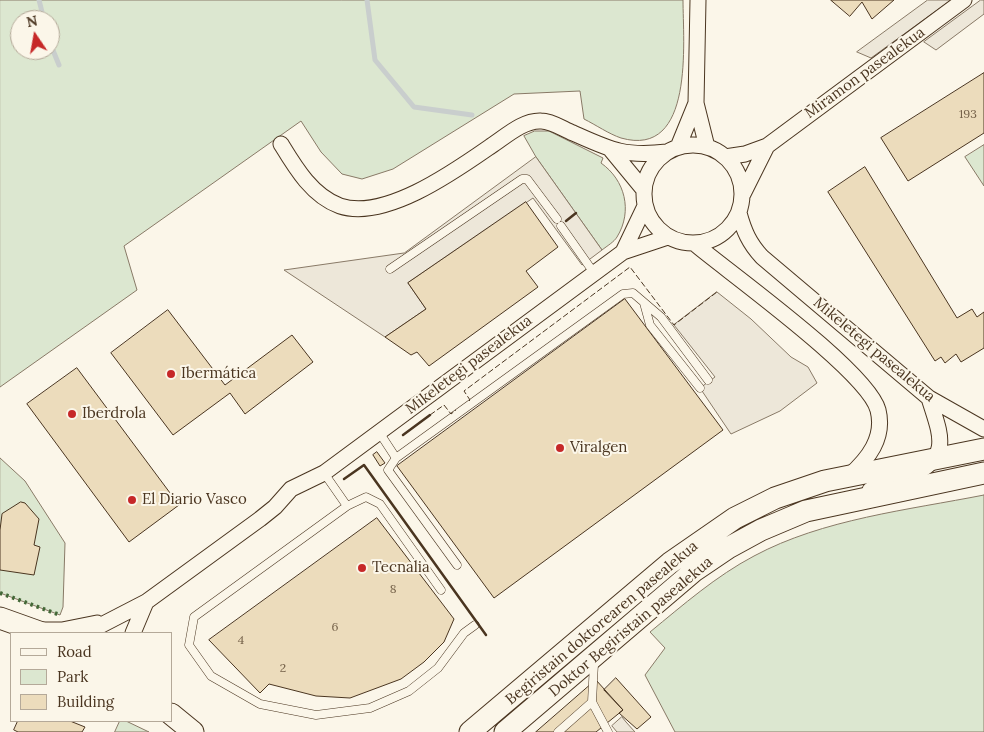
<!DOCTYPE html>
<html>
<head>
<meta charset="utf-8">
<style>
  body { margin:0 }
  #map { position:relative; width:984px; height:732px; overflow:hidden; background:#fbf6e9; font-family:Lora,serif }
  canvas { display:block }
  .legend { position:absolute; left:10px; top:632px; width:162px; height:90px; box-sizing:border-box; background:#fbf6e9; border:1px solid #b4a999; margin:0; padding:6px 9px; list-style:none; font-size:15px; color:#4a3520 }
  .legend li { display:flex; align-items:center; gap:10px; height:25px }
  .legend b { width:25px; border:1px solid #b4a999 }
  .north { position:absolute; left:10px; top:10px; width:50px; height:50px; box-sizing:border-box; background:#fbf6e9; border:1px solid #b4a999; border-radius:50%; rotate:348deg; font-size:14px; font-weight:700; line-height:20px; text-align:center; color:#4a3520 }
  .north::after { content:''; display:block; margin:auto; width:18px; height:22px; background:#c62828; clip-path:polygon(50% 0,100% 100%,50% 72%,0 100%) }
</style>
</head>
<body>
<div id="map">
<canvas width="984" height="732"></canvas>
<ul class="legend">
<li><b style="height:6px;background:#fbf6e9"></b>Road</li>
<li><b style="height:14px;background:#dce7d0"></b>Park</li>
<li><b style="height:14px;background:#ecdcbc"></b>Building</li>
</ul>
<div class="north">N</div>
</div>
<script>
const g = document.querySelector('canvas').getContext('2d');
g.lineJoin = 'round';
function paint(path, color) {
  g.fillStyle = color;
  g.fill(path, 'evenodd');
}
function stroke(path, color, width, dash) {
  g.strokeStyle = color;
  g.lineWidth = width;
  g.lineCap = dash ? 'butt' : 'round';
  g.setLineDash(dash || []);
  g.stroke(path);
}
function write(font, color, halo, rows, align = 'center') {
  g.font = font + ' Lora,serif';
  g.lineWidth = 4;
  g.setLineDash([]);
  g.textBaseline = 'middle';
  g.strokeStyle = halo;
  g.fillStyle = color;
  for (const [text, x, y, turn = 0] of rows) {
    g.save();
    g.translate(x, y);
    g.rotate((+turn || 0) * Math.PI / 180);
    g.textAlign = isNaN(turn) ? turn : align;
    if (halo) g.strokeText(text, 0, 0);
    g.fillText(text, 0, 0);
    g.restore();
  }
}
const green = new Path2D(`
  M0 0H683C683 41 695 159 621 138 609 134 596 125 584 119L580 91 514 94 393 169 362 179 342 174 321 152 301 121 124 246 137 290 0 387ZM20 20H50V50H20Z
  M535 131H549L603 158 601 163C625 180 633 211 617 237 614 242 607 246 602 250L536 157 524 136Z
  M984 145V186L965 157Z
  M0 458 25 481 65 543 63 607 60 615 0 593Z
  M984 495V732H675L645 675 665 648 650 632C683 605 716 576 754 556 823 519 908 510 984 495Z
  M120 721H126L149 732H115Z`);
paint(green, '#dce7d0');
stroke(green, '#887966', 1);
const parking = new Path2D(`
  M928 0H951L871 58 857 52Z
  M981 0H984V14L936 50 924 42Z
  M536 157 602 250 582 265 533 198 408 283 426 309 385 337 284 270 404 253Z
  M717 292 751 319 791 357 808 367 817 383 780 411 731 434 700 388 715 377 674 325Z
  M622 717 626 722 635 732H617L612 726Z`);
paint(parking, '#ede7d9');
stroke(parking, '#887966', 1);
stroke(new Path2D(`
  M39 0 44 20
  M367 0 375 60 414 107 472 115
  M50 43 59 65`), '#c9cecd', 5);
const building = new Path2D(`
  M831 0H894L872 19 862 2 850 16Z
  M984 73V133L908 181 881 138Z
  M865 167 957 318 972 309 977 317 984 312V348L961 362 956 354 945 363 941 357 935 361 828 192Z
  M526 202 558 247 526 271 538 287 429 366 417 352 411 355 385 337 426 309 408 283Z
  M625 299 723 430 494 598 397 466Z
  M168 310 225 385 292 335 313 362 245 414 230 393 173 435 111 353Z
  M77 368 179 505 129 542 27 404Z
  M377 452 385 463 380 466 373 455Z
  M21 502 25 503 39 519 34 545 40 547 34 575 0 570V530L2 514Z
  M377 518 454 619 444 642 424 662 401 679 350 698 316 696 269 684 260 693 209 640Z
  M616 678 651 717 637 729 619 713 623 710 604 690Z
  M596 680 623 710 596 732H536Z
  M18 721H70L85 727 82 732H18L14 730Z`);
paint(building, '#ecdcbc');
stroke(building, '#4a3520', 1);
const lane = new Path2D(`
  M561 226 594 273
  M390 269 522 179H527L557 219
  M644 303 650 325 700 388
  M379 432 396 458 388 470 457 565
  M396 458 623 294 633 293 661 317 708 380
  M324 473 347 506
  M441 590 380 504 366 497 347 506 194 617 189 645 211 676 260 704 316 715 370 708 409 691 438 668 464 633 475 625
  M594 663 592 702 608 732
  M558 732 592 702`);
const street = new Path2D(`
  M698 0 696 103 707 147
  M281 144C295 167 312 196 340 206 385 221 455 171 491 146 505 137 523 120 541 121 552 121 563 129 573 133 611 150 624 157 667 152
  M644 194a49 49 0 1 1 98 0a49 49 0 1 1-98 0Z
  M678 147 696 103
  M611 150 644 190
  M725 157 745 154 767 146 964 0
  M743 194 767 146
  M739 213C744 231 749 243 762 257L929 398 984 429
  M695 244C731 274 868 372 878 410 885 438 868 459 849 476
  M623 252 645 206
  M870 490C882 482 897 482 910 476 953 457 940 434 929 398
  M36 630H62L97 623
  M86 633 146 602 260 519 275 507 291 489 324 473 623 252 668 237
  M133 633 146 602`);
const secondary = new Path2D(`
  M0 618 42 633
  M171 714 193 732
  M470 732 670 563 735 518 775 498 825 481 984 449
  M505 732 694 571 728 548 761 530 806 511 984 473`);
stroke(lane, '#4a3520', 9);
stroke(street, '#4a3520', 17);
stroke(secondary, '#4a3520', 23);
stroke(lane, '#fbf6e9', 8);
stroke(street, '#fbf6e9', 15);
stroke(secondary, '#fbf6e9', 21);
stroke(new Path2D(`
  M0 593 60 615`), '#436837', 4, [2.5, 4]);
stroke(new Path2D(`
  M469 401 470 400 464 391 630 267 674 325 717 292
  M430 415 444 405 451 414 456 410`), '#4a3520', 1, [6, 2.5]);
stroke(new Path2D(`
  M566 221 576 213
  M403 435 430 415
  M344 479 364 465 486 635`), '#4a3520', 2.5);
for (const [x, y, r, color] of [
  [171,374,5,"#c62828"],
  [72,414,5,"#c62828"],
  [560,448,5,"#c62828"],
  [132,500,5,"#c62828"],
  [362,568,5,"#c62828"]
]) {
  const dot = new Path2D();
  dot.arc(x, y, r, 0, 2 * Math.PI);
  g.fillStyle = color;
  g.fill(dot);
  stroke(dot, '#fbf6e9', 2);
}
write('12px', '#725f47', null, [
  ["193",968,115],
  ["8",393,590],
  ["6",335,628],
  ["4",241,641],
  ["2",283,669]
]);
write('15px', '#4a3520', '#fbf6e9', [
  ["Miramon pasealekua",865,73,-36],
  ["Mikeletegi pasealekua",874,350,40],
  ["Mikeletegi pasealekua",469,365,-37],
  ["Begiristain doktorearen pasealekua",602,623,-40],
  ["Doktor Begiristain pasealekua",631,627,-40]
]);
write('15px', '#4a3520', '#fbf6e9', [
  ["Ibermática",181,374],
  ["Iberdrola",82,414],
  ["Viralgen",570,448],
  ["El Diario Vasco",142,500],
  ["Tecnalia",372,568]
], 'left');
</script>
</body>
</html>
